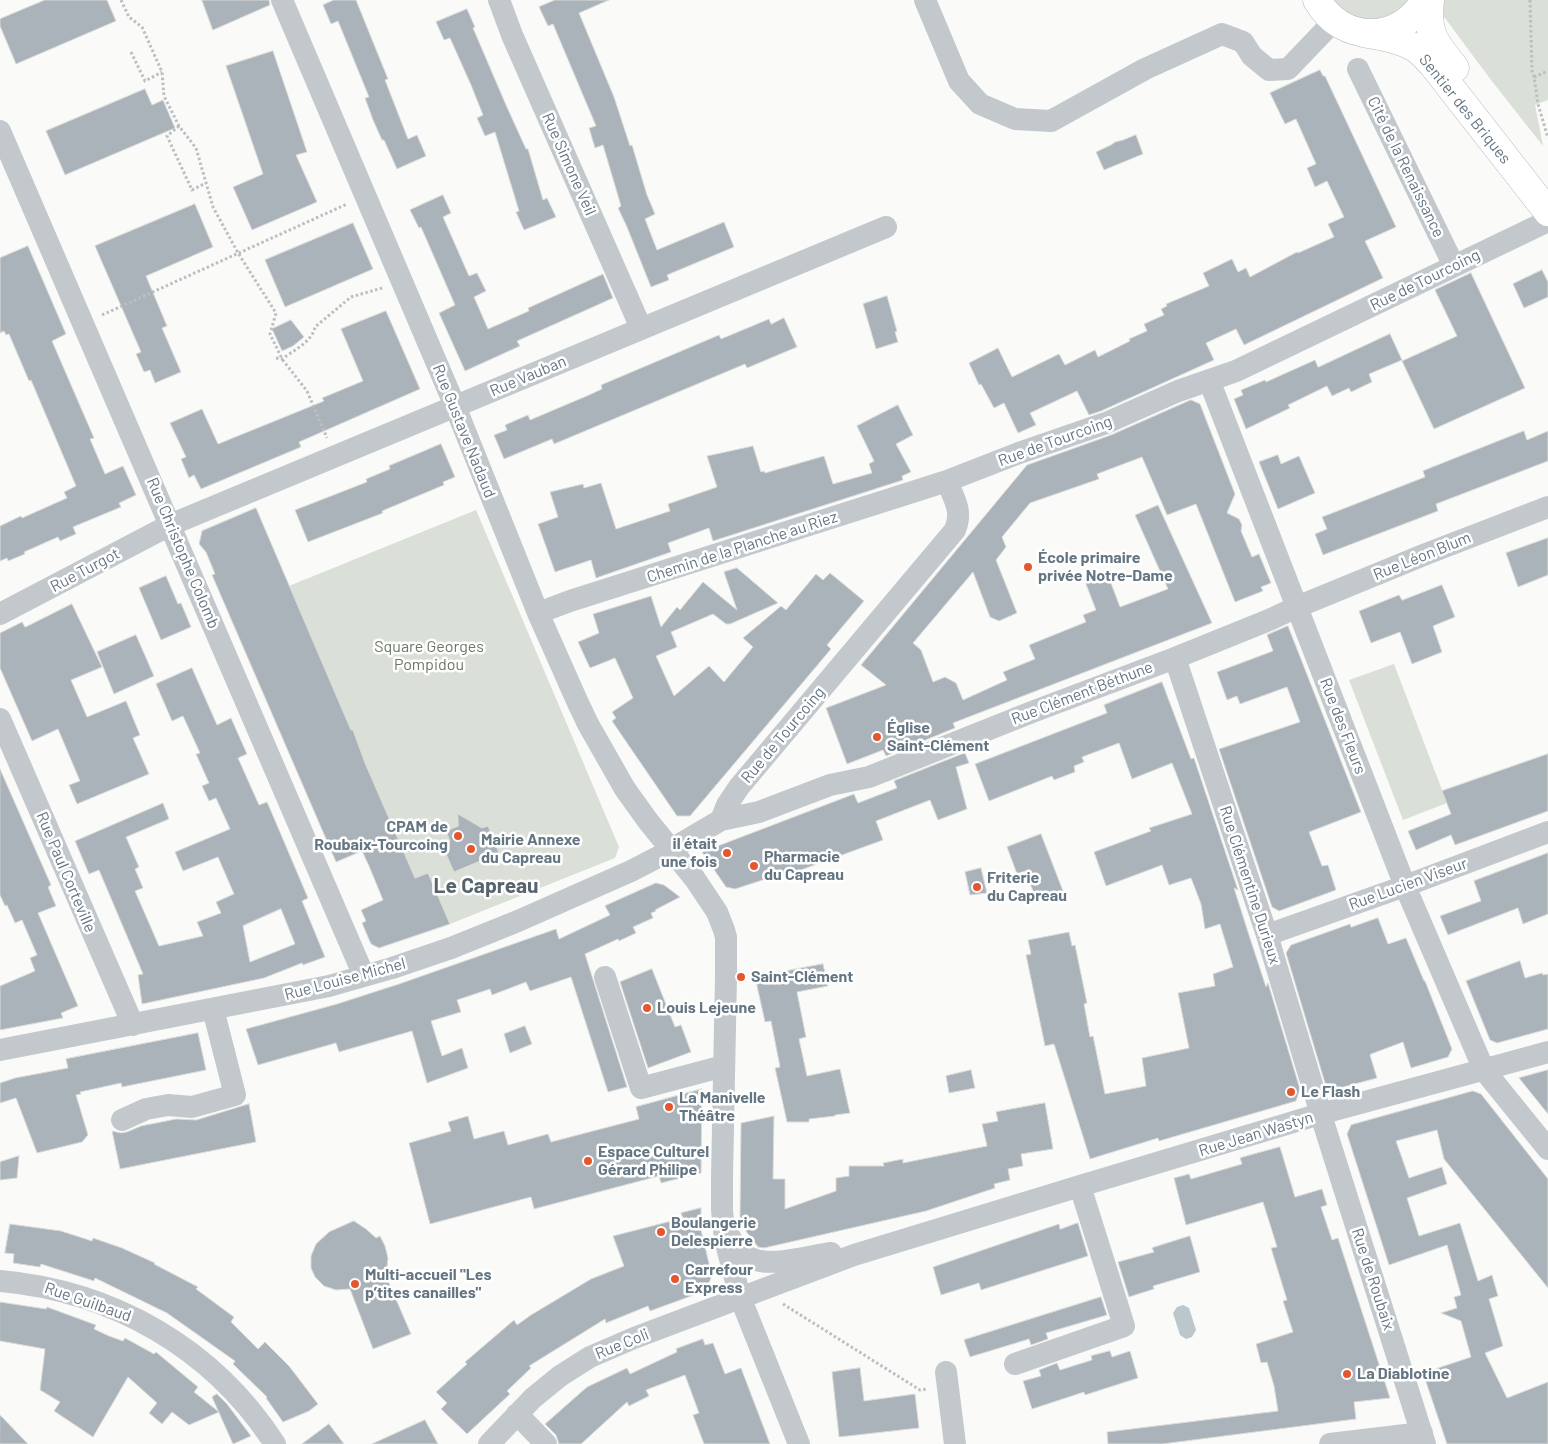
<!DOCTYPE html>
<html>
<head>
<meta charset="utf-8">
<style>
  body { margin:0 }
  canvas { display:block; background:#fafaf8 }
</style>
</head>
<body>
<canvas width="1548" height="1444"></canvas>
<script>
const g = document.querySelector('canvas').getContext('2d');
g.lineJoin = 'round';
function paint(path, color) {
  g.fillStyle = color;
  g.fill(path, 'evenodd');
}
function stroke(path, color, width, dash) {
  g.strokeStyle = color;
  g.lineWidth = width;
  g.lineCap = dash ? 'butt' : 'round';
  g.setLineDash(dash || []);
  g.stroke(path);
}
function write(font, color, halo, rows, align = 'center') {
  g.font = font + ' Barlow,sans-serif';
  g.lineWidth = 5;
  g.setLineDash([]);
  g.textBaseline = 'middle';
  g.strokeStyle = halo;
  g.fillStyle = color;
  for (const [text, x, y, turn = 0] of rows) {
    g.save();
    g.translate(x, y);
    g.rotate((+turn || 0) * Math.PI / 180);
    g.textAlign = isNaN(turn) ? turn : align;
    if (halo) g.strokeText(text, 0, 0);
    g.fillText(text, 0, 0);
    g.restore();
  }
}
paint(new Path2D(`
  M1332 0H1409C1393 19 1365 26 1344 11 1340 9 1336 4 1332 0Z
  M1443 0H1548V100L1535 105 1543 146 1491 80 1439 10Z
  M476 510 619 847 615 858 450 924 428 873 414 878 289 586Z
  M1394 664 1447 803 1403 820 1349 680Z`), '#dadfd7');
paint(new Path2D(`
  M1183 1305 1189 1308 1196 1330 1192 1337 1186 1339 1180 1335 1173 1313 1177 1307Z`), '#bbc7cb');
const building = new Path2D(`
  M45 0H107L116 21 16 64 0 26V19Z
  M202 0H269L270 5 213 30Z
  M334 0H356L388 79 385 80 408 139 417 135 426 156 397 169 384 140H382L373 120 365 98 369 97 338 21 331 24 323 5Z
  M555 0H609L579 13 614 97 630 146 632 145 647 195 655 214 645 219 657 250 724 222 734 247 667 275 669 280 651 287 627 227 618 208 621 206 603 145 595 148 589 128 596 126 553 24 548 26 539 7Z
  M467 9 475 27 473 28 506 105 526 149H528L543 200 547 198 556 217 524 230 516 212 519 211 495 132 485 136 477 118 483 115 471 85 450 38 444 40 436 22Z
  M273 51 307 152 296 155 317 202 252 230 233 187 263 174 226 66Z
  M1320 70 1323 76H1325L1396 227 1365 241 1383 278 1244 345 1236 329 1206 343 1214 360 1101 411 1089 415 1077 391 1030 413 1036 425 1018 433 1004 403 994 408 981 384 979 385 969 363 998 348 1012 377 1059 354 1065 365 1095 350 1098 357 1130 341 1129 339 1147 331 1144 324 1164 315 1161 309 1167 306 1166 304 1209 286 1203 273 1232 259 1238 272 1246 268 1250 277 1297 252 1298 253 1334 237 1328 224 1344 217 1327 181 1315 187 1307 168 1316 164 1296 119 1285 124 1270 93Z
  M145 89 152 105 163 100 175 128 65 175 46 131Z
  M1136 135 1143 154 1104 170 1096 152 1111 145 1115 142 1123 140Z
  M443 195 451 213 443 217 469 276 477 273 486 291 474 297 488 329 529 311 528 308 603 274 613 298 517 341 520 346 465 371 439 313 455 305 421 227 419 228 410 210Z
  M195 204 213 247 146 276 167 326 162 328 181 372 155 383 150 370 144 372 136 354 141 352 95 246Z
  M353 223 373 269 285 307 265 260Z
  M28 246 66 334 52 341 94 438 90 439 105 474 123 466 136 495 119 503 121 507 73 527 76 534 60 541 58 537 24 552 25 554 8 561 7 558 0 561V526L21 516 22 518 67 498 64 492 76 486 31 380 29 381 9 334 6 335 4 331 0 333V258Z
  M1542 270 1548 282V297L1524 308 1513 284Z
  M1471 273 1525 388 1434 429 1402 361 1457 336 1435 290Z
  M887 296 897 331 895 332 898 342 876 349 863 304Z
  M386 311 420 389 299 442 301 447 201 489 194 475 189 478 181 459 186 457 170 423 202 409 218 444 324 401 322 398 363 381 341 329Z
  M784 318 797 347 747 368 745 364 554 444 552 439 504 459 494 435 507 430 505 425 528 415 530 420 589 395 602 389 601 385 719 335 721 339 769 319 771 324Z
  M291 320 304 337 293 346 282 351 272 329Z
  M1390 334 1402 360 1369 374 1372 382 1351 392 1349 388 1332 396 1327 386 1288 405 1290 408 1246 429 1234 399 1243 395 1241 390 1265 380 1266 382 1315 360 1318 367Z
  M1191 400 1200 404 1235 494 1227 513 1239 519 1242 525 1241 531 1252 557 1259 554 1271 583 1261 587 1263 591 1235 602 1196 504 1167 515 1142 457 1097 474 1099 479 1030 503 1002 537 1006 547 996 560 1017 613 999 621 990 617 973 572 913 643 921 650 933 682 945 677 956 683 963 700 1007 680 1003 672 1035 659 1029 645 1086 622 1083 615 1096 610 1084 579 1106 570 1120 607 1168 589 1135 515 1158 505 1212 623 953 723 955 728 886 756 883 750 847 764 826 708 886 685 861 665 1027 465 1111 435Z
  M898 405 913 435 896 444 911 472 902 476 903 480 713 541 709 528 668 543 671 552 596 578 591 560 555 572 538 524 558 517 550 492 583 484 584 488 601 483 616 529 670 511 668 504 717 487 707 456 753 446 761 472 764 471 765 473 824 456 833 484 872 473 869 464 874 461 857 426Z
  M1524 431 1527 440 1548 431V461L1436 504 1438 511 1323 555 1315 534 1327 529 1322 517 1425 477 1423 471Z
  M441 444 455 477 443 482 444 485 382 511 383 513 308 542 295 510 367 482 366 479 390 469 389 466Z
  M1278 455 1281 464 1299 456 1315 493 1278 509 1259 462Z
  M256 508 351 730H353L365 763 415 878 428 873 450 924 379 948 371 944 362 923 366 921 361 910 383 900 369 866 362 851 336 862 212 575 215 574 206 552 199 544 202 531Z
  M1548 538V575L1518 587 1506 553Z
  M737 568 778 603 730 624H726L713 614 671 632 677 647 656 656 674 696 709 666 724 682 753 647 743 638 781 606 786 610 816 574 823 580 830 573 864 601 827 645 831 649 690 816H677L612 721 616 718 612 712 633 698 615 658 590 668 578 642 599 633 593 614 651 596 661 627 677 607 680 610 703 582 737 610 724 572Z
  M166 576 178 604 181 603 191 627 161 640 139 588Z
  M1442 585 1455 617 1433 626 1442 652 1412 664 1400 632 1371 643 1359 611 1399 595 1402 600Z
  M72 604 102 667 71 680 87 717 126 701 140 735 133 738 149 774 77 804 69 785 80 781 58 729 32 741 0 668V633L22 622 25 627Z
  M1288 626 1361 812 1309 832 1322 866 1328 865 1336 890 1279 911 1272 907 1219 749 1300 722 1287 687 1240 704 1237 696 1227 700 1217 672 1273 651 1267 635Z
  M136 635 154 676 114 694 97 652Z
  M192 668 217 725 231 718 247 754 238 758 259 805 267 802 271 811 308 898 302 901 325 957 303 965 302 963 264 978 142 1004 138 975 143 974 99 870 89 874 75 841 163 803 169 819 126 837 139 867 135 869 143 888 135 891 159 946 203 936 197 922 221 913 216 902 234 894 218 857 183 871 175 852 230 829 216 798 209 801 202 786 209 783 196 754 200 753 183 716 172 721 156 684ZM281 909 295 944 250 962 243 926Z
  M1162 682 1191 759 1194 758 1238 890 1234 888 1248 932 1266 987 1268 983 1300 1089 1296 1101 1159 1141 1158 1138 1090 1159 1054 1044 1045 1046 1026 955 1031 954 1028 940 1069 932 1072 946 1075 945 1087 1003 1084 1004 1090 1037 1093 1036 1105 1094 1146 1086 1142 1058 1189 1048 1178 993 1215 986 1213 974 1233 967 1220 924 1205 929 1201 904 1191 878 1169 885 1162 865 1106 886 1094 852 1151 831 1149 828 1192 814 1172 763 1132 779 1119 743 1082 757 1084 762 1074 766 1075 772 1054 780 1052 776 989 801 975 764 1107 713 1104 705Z
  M965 753 969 763 956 767 967 809 938 820 930 800 876 821 883 840 779 878 778 875 735 889 726 887 702 852 854 794 858 803 897 788 894 781Z
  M1548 754V811L1455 845 1451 835 1416 850 1408 831 1451 814 1442 791Z
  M0 769 51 885 48 887 56 906 38 913 78 1006 61 1013 63 1018 0 1030V986L35 971 30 958 37 955 22 920 15 923 7 905 5 906 0 895Z
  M458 814 482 828 488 826 499 853 454 872 442 845 450 841 446 831 458 826Z
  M1041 834 1063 891 1037 901 1025 871 1017 874 1007 847Z
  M1548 853V914L1523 924 1518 908 1448 935 1440 916 1481 901 1474 881Z
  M981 868 987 893 970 895 965 872Z
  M656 883 664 885 680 897 655 910 656 911 651 913 653 918 633 927 636 933 619 941 618 939 585 954 627 1087 608 1092 571 977 530 991 526 982 492 995 490 989 457 1000 461 1012 431 1021 442 1056 462 1048 468 1068 427 1083 412 1031 339 1052 336 1043 258 1065 246 1029 337 1004 399 984 556 929 559 939 610 915 605 906Z
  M1378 918 1388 944 1406 938 1424 981H1425L1452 1049 1448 1057 1411 1068 1403 1042 1371 1054 1370 1055 1377 1078 1336 1089 1325 1083 1286 953 1291 945 1350 924 1351 927Z
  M1520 961 1525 978 1542 973 1543 975 1548 974V1029L1497 1043 1490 1040 1466 981Z
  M823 964 828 986 797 992 806 1037 799 1039 807 1076 840 1069 850 1113 835 1115V1116L809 1119V1122H787L775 1068 780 1067 771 1021 765 1022 755 977Z
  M652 969 675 1027 681 1025 691 1052 648 1068 620 982Z
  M525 1026 532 1044 510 1053 504 1034Z
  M198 1033 206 1070 122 1087 121 1083 80 1092 81 1094 76 1095 88 1135 82 1142 37 1153 16 1098 0 1103V1083L15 1078 68 1068 66 1059Z
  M971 1070 975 1088 949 1093 946 1076Z
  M1548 1070V1114L1519 1078Z
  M702 1089 701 1173 661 1183 659 1176 534 1209 531 1197 430 1224 409 1143 451 1131 448 1122 468 1116 474 1139 504 1131 508 1145 548 1134 551 1142 639 1119 636 1107Z
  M1473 1091 1481 1094 1548 1179V1288L1444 1159 1437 1130 1396 1141 1409 1178 1442 1167 1447 1184 1407 1198 1419 1236 1460 1223 1478 1281 1492 1275 1498 1296 1489 1299 1503 1346 1485 1353 1507 1398 1548 1382V1444H1447L1423 1373 1471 1357 1461 1321 1441 1313 1457 1308 1454 1297 1461 1295 1447 1245 1389 1265 1347 1134 1351 1125Z
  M1045 1103 1053 1149 1021 1154 1023 1166 1008 1169 1010 1180 994 1184 995 1188 926 1211 764 1248 758 1247 745 1230 740 1217 741 1123 774 1116 773 1179H785V1209L836 1191V1178L849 1176V1166H884L883 1163 903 1159V1163L987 1146 982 1124 998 1121 996 1112Z
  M249 1104 256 1142 120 1169 112 1131 121 1133 127 1132 141 1126 176 1119 196 1120Z
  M1280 1147 1295 1197 1322 1189 1327 1205 1321 1207 1332 1240 1338 1238 1390 1398 1354 1402 1356 1419 1162 1444H1108L1107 1432 1278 1411 1274 1386 1267 1362 1261 1363 1256 1344 1293 1332 1283 1301 1287 1300 1271 1248 1277 1247 1263 1202 1186 1225 1174 1178 1189 1174 1191 1179 1242 1164 1240 1158Z
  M19 1156 17 1178 0 1180V1162Z
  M701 1208V1230L712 1276 705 1291 650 1311 648 1306 606 1323 605 1319 529 1366 531 1368 507 1391 510 1394 467 1434 441 1409 447 1403 436 1392 467 1364 465 1362 514 1320 517 1325 531 1315 591 1279 624 1266 613 1236 683 1218 681 1213Z
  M354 1221 366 1229 376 1238 380 1236 385 1246 388 1258 386 1276 411 1334 373 1349 350 1289 336 1290 324 1286 315 1277 311 1268V1256L316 1244 329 1232Z
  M1078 1223 1088 1256 981 1290 979 1283 941 1295 933 1267 1059 1224 1060 1229Z
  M10 1224 61 1231 92 1241 93 1238 122 1248 155 1263 154 1264 198 1287 196 1289 234 1317 231 1322 258 1349 265 1342 289 1366 318 1404 309 1411 283 1422 266 1398 267 1397 233 1364 235 1361 167 1313 95 1278 94 1281 41 1264 40 1267 13 1263 14 1254 5 1253Z
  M1190 1236 1200 1272 1153 1286 1154 1289 1129 1297 1118 1262 1154 1252 1152 1248Z
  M1101 1297 1107 1315 1046 1333 1048 1339 1031 1345 1029 1339 970 1357 964 1340Z
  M0 1302 46 1309 47 1307 96 1325 94 1329 109 1336 123 1341 125 1338 154 1354 156 1352 198 1387 194 1392 219 1412 189 1425 172 1412 162 1424 149 1413 157 1403 128 1377 93 1437 54 1411 60 1402 40 1390 45 1349 0 1341Z
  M703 1339 705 1345 713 1343 725 1374 741 1368 770 1444H704L693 1415 699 1413 685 1375 646 1390 649 1396 629 1406 627 1402 581 1444H559L556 1435 545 1424 587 1387 627 1368 630 1374 677 1352 676 1349Z
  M1110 1351 1112 1357 1130 1351 1138 1378 1085 1395 1084 1392 1032 1409 1023 1381 1041 1376 1039 1370 1057 1363 1060 1370 1092 1360 1091 1356Z
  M860 1368 864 1401 915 1394 919 1428 839 1437 832 1372Z
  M217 1394 227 1404 251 1436 233 1444 212 1397Z
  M0 1415 28 1444H0Z
  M425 1420 438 1444H372Z
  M329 1424 344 1444H302Z`);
paint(building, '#aab3b9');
stroke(building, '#dcdcda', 1);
const major = new Path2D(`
  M1317 0C1342 44 1400 44 1425 0
  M1430 0C1426 34 1435 43 1455 68
  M1363 33C1380 36 1400 39 1415 48 1422 52 1427 59 1433 65L1548 212`);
stroke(major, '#b5babe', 29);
stroke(new Path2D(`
  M121 0 129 17 142 27 162 72 164 96 179 126 196 148 213 207 238 253 276 313 270 334 282 359 307 391 327 438
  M1530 0 1532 71 1534 77 1538 104 1548 138
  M131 52 145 81 162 72
  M1534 77 1548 71
  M179 126 167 136 192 190 206 183
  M102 315 347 204
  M276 358 282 359C294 350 312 342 315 327L351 297 382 288
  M783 1304 920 1390 927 1389`), '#bbbfc2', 3, [2.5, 2.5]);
stroke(new Path2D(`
  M282 0 455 406 538 613 578 703 588 724 625 789 648 821 695 879 717 912 724 930 726 937V976L722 1178V1210L725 1240 740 1297 799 1444
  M499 0 512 35 641 328
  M925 0 959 81 980 104 1015 119 1051 121 1145 69 1222 34 1243 42 1252 56 1269 70 1288 69 1334 21
  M1358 69 1454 266
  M0 131 364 976
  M1209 380 1405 886 1484 1070 1548 1149
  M538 613 570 601 947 481 1019 453 1106 423 1178 391 1236 371 1548 221
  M0 614 170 525 886 227
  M1175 658 1267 935 1326 1131 1425 1444
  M0 719 133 1025
  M721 820 727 805 739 787 955 530C963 511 954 499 947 481
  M1267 935 1405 886 1548 832
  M605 977 641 1088 724 1066
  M0 1050 329 986 392 968 451 948 518 921 631 871 660 856 721 820 759 812 830 785 869 777 1032 712 1175 658 1269 620 1297 607 1426 554 1548 507
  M122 1120 146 1109 168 1105 192 1107 235 1095 213 1009
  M727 1231C732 1242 741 1255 753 1259 772 1267 810 1256 831 1253
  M0 1281C113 1291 213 1348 275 1444
  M1015 1364 1124 1326 1080 1186
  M946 1372 955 1444
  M517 1414 546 1444
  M489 1444 533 1398 560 1376 590 1357 634 1338 854 1255 1080 1186 1320 1114 1548 1052
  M1330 1444 1422 1433`), '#c3c8cc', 22);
stroke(major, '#fff', 28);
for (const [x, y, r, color] of [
  [1028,567,5,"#e4572e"],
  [877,737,5,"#e4572e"],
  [458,836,5,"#e4572e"],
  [471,849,5,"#e4572e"],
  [727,853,5,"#e4572e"],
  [754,866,5,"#e4572e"],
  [977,887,5,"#e4572e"],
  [741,977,5,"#e4572e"],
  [647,1008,5,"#e4572e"],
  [1291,1092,5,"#e4572e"],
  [669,1107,5,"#e4572e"],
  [588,1161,5,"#e4572e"],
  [661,1232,5,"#e4572e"],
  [675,1279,5,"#e4572e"],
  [355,1284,5,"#e4572e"],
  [1347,1374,5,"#e4572e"]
]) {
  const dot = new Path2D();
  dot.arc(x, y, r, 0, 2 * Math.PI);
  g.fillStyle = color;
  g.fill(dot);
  stroke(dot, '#fff', 2);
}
write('16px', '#657683', '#fff', [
  ["Sentier des Briques",1465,109,51],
  ["Rue Simone Veil",569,164,66],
  ["Cité de la Renaissance",1406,167,64],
  ["Rue de Tourcoing",1425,280,-26],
  ["Rue Vauban",528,376,-23],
  ["Rue Gustave Nadaud",464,431,68],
  ["Rue de Tourcoing",1055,441,-20],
  ["Chemin de la Planche au Riez",742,547,-18],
  ["Rue Christophe Colomb",183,553,67],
  ["Rue Léon Blum",1422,556,-22],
  ["Rue Turgot",85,570,-28],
  ["Rue Clément Béthune",1082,693,-21],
  ["Rue des Fleurs",1343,726,69],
  ["Rue de Tourcoing",783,735,-50],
  ["Rue Paul Corteville",66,872,67],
  ["Rue Lucien Viseur",1408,884,-20],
  ["Rue Clémentine Durieux",1250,885,72],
  ["Rue Louise Michel",345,979,-15],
  ["Rue Jean Wastyn",1256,1134,-17],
  ["Rue de Roubaix",1373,1279,72],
  ["Rue Guilbaud",88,1302,19],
  ["Rue Coli",622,1344,-22]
]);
write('bold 16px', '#657683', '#fff', [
  ["École primaire",1038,558],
  ["privée Notre-Dame",1038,576],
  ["Église",887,728],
  ["Saint-Clément",887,746],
  ["CPAM de",448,827,"right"],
  ["Roubaix-Tourcoing",448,845,"right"],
  ["Mairie Annexe",481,840],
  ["du Capreau",481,858],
  ["il était",717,844,"right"],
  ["une fois",717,862,"right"],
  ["Pharmacie",764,857],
  ["du Capreau",764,875],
  ["Friterie",987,878],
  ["du Capreau",987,896],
  ["Saint-Clément",751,977],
  ["Louis Lejeune",657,1008],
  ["Le Flash",1301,1092],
  ["La Manivelle",679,1098],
  ["Théâtre",679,1116],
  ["Espace Culturel",598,1152],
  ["Gérard Philipe",598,1170],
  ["Boulangerie",671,1223],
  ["Delespierre",671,1241],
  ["Carrefour",685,1270],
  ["Express",685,1288],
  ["Multi-accueil \"Les",365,1275],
  ["p’tites canailles\"",365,1293],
  ["La Diablotine",1357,1374]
], 'left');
write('16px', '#687a64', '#fff', [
  ["Square Georges",429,647],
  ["Pompidou",429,665]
]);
write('bold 21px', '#57646e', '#fff', [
  ["Le Capreau",486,886]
]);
</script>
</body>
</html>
